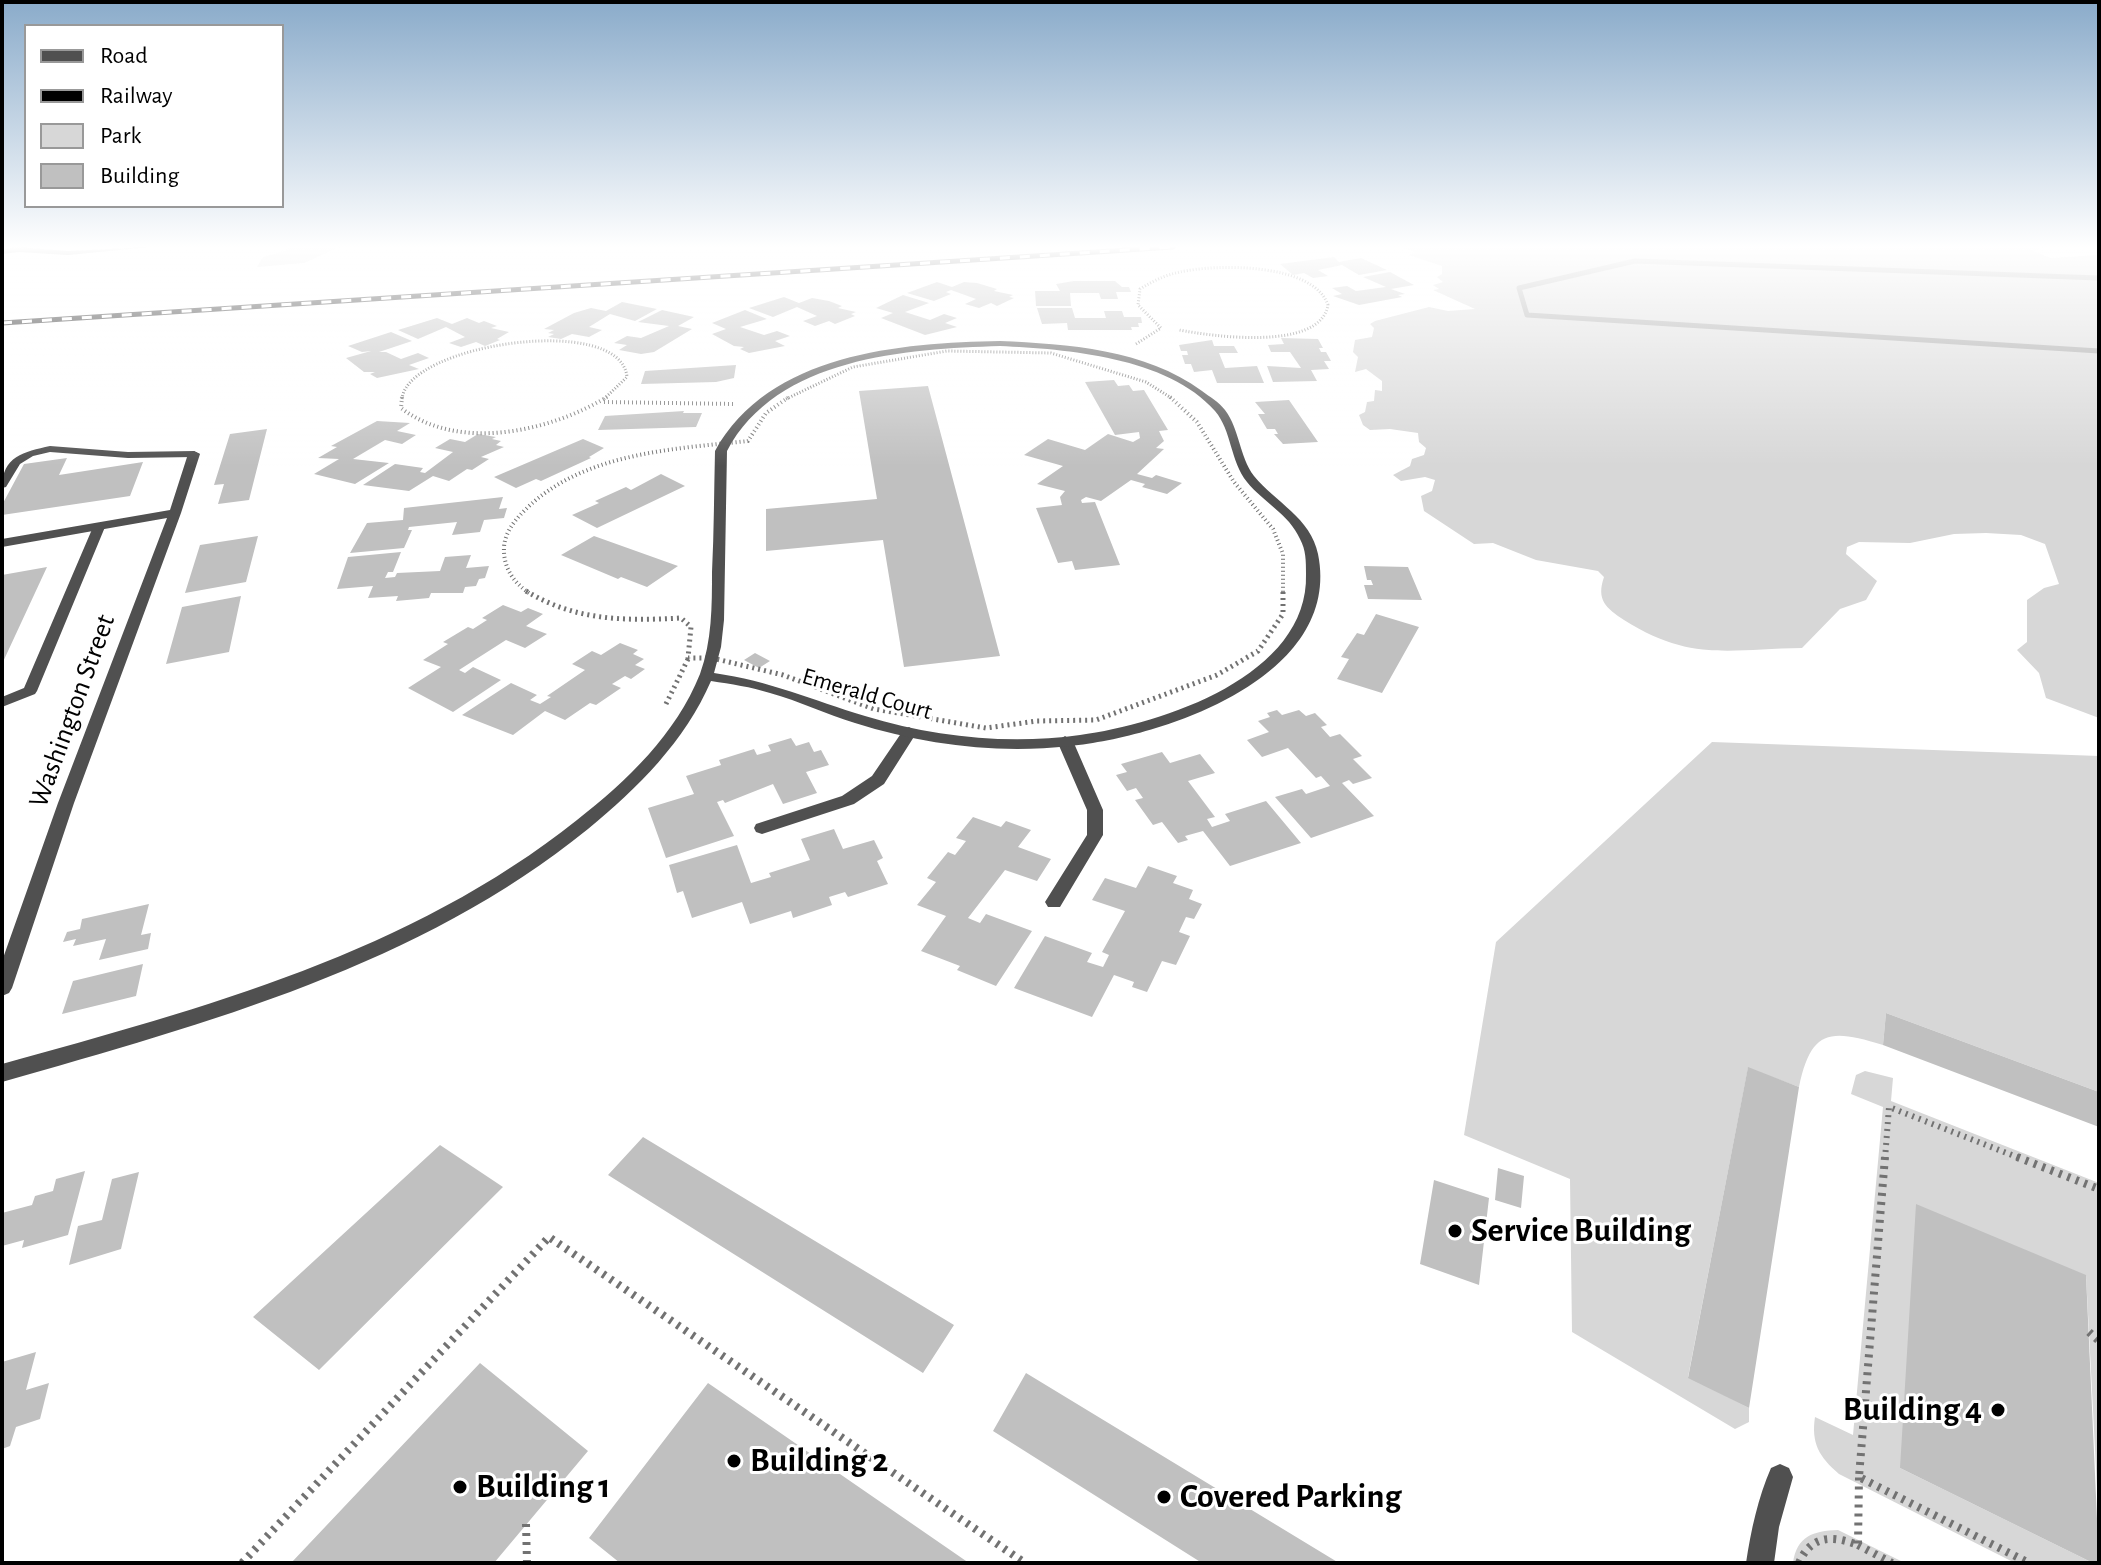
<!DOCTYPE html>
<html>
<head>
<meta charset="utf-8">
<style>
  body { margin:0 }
  #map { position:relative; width:2101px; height:1565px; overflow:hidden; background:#fff; font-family:"Alegreya Sans",sans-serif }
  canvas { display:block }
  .frame { position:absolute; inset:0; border:4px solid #000; pointer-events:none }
  .legend { position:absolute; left:24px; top:24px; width:260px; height:184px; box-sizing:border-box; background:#fff; border:2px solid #999; margin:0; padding:10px 14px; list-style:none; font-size:24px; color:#000 }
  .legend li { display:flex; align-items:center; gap:16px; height:40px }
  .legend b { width:40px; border:2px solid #999 }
</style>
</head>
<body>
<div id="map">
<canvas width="2101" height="1565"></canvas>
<div class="frame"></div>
<ul class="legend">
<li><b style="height:10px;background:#505050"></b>Road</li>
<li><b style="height:10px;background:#000"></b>Railway</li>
<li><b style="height:22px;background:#d7d7d7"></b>Park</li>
<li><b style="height:22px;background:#c0c0c0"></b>Building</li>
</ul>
</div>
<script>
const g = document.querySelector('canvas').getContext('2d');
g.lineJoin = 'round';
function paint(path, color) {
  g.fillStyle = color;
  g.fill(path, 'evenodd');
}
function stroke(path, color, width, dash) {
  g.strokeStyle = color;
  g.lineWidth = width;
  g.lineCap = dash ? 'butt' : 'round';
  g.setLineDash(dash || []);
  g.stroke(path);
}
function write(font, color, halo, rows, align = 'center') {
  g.font = font + ' "Alegreya Sans",sans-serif';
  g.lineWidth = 6;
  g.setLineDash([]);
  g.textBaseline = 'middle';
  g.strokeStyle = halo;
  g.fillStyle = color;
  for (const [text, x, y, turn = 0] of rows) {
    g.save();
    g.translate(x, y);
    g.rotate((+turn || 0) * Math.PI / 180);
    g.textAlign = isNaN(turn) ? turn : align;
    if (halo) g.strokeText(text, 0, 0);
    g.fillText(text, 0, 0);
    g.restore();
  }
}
paint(new Path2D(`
  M286 247H340L304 263 257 267 263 257 287 250Z
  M1404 247H2043L2033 251 2051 258 2099 255V718L2046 698 2039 673 2017 650 2027 642V600L2044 588 2059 584 2045 544 2021 535 1986 533 1954 534 1910 543 1859 542 1847 547 1846 554 1877 581 1866 600 1840 609 1802 648C1729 649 1690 662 1624 620 1606 608 1596 600 1604 577L1598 571 1536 560 1493 543 1474 544 1424 511 1421 496 1432 491 1435 480 1425 477 1401 481 1393 475 1410 466 1412 459 1424 455 1426 448 1419 442 1418 433 1390 429 1370 430 1363 425 1359 415 1365 412 1367 402 1374 401 1375 390 1382 391V381L1366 369 1355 372 1358 357 1353 352 1355 340 1372 337 1374 328 1370 324 1375 321 1429 307 1448 311 1475 309 1433 290 1439 289 1433 285 1443 282 1437 277 1442 274V266L1409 255 1415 252 1402 248Z
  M1712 742 2099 756V1092L1886 1013 1883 1045C1829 1028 1811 1030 1799 1087L1748 1068 1688 1377 1749 1408V1422L1735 1429 1572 1332 1570 1179 1464 1135 1496 942Z
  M1865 1071 1893 1078 1891 1101 2099 1183V1526L2086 1275 1900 1468 2093 1563H2015L1839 1474C1819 1457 1811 1443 1815 1417L1853 1435 1883 1107 1851 1094 1856 1075Z
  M1838 1530 1905 1563H1793C1797 1536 1813 1531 1838 1530Z`), '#d7d7d7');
stroke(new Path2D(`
  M2099 278 1635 261 1519 288 1527 315 2099 351`), '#9e9e9e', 5);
paint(new Path2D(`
  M1334 257 1339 262 1361 258 1387 270 1359 275 1342 265 1318 270 1328 276 1313 278 1304 273 1293 275 1280 264Z
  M1390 272 1414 285 1391 289 1405 294 1398 295 1402 297 1359 305 1333 296 1342 294 1332 288 1347 286 1356 291 1386 287 1363 277Z
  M1074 281H1115L1122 287H1129L1131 292H1116L1118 299H1101L1099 293H1070L1071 306H1036L1035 291H1060L1056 284Z
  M937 282 952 287 964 282 977 283 997 289 994 291 1013 295 1009 297 1014 298 997 306 991 303 979 308 965 304 976 299 951 290 946 292 951 294 934 301 907 293Z
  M903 295 929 303 905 312 930 320 944 314 957 318 945 323 957 327 925 335 881 318 893 313 876 308Z
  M784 297 799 303 812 298 829 301 842 306 838 308 856 312 851 314 855 316 835 324 829 321 815 326 803 321 817 316 797 307 773 317 749 308Z
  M622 302 657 309 635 321 610 314 589 327 602 330 589 337 572 334 561 339 548 337 554 334 548 333 554 330 544 329 574 313 591 308 606 311Z
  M1037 308H1072L1075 318H1106L1104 311H1122L1124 317H1141L1142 323H1138L1139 327H1131L1132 330H1068L1067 323 1042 324Z
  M662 310 694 317 678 326 692 329 654 352 641 354 619 350 627 345 614 343 627 336 641 338 669 326 638 322Z
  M745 310 767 319 740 327 764 335 777 331 790 336 775 341 785 346 749 353 740 349 744 347 734 346 712 334 726 329 712 323Z
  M437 318 452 324 467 318 479 323 484 321 497 326 491 328 509 332 497 339 500 340 485 346 476 342 461 347 449 343 465 337 446 327 418 339 398 330Z
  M391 332 412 341 379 352H386L401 359 418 353 429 358 409 365 419 369 377 378 370 374 375 372H364L346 358 371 351 362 352 348 346Z
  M1281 338 1318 339 1323 348H1319L1321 352H1326L1331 361H1324L1329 369 1311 370 1317 381 1273 382 1267 366 1301 368 1290 352H1271L1268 345 1284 344Z
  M1212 340 1214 346H1234L1238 353H1219L1225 368 1257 366 1264 383H1217L1212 370 1194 372 1191 364H1185L1182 355H1188L1187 351H1181L1179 345Z
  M736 365 734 378 716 382 641 384 645 371Z
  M1114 380 1118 386 1129 385 1133 391 1144 390 1168 430 1159 431 1164 441 1156 448 1164 449 1137 474 1152 478 1156 475 1182 483 1167 494 1142 487 1145 484 1131 480 1101 501 1086 497 1081 500 1082 503 1095 502 1120 565 1075 570 1072 561 1058 563 1036 508 1062 505 1060 497 1065 491 1037 484 1063 466 1024 455 1048 439 1085 450 1108 434 1133 442 1140 438 1139 432 1115 435 1085 382Z
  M928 386 1000 656 904 667 883 540 766 551V509L877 499 859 391Z
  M1289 400 1318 442 1283 444 1274 434H1278L1275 429H1267L1258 414H1265L1255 402Z
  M684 411 683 413H702L696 427 598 430 605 416Z
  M377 421 410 423 397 431 416 435 402 444 385 440 353 459 389 463 355 484 314 474 339 459 318 458 337 447 331 446Z
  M267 429 249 500 218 504 224 484 214 485 230 434Z
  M478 434 496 437 492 439 501 441 496 445 504 447 481 457 489 459 472 470 467 469 449 481 433 476 409 491 363 485 395 464 423 468 420 472 425 473 453 452 435 448 450 439 465 442Z
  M583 439 604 448 589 457 591 458 541 481 536 479 516 488 494 477Z
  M67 458 59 475 143 462 130 496 2 515V505L24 464Z
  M661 474 685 486 597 528 572 515 599 503 595 501 626 487 631 490Z
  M503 497 499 509 507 508 504 518 484 520 480 532 452 535 457 522 409 527 408 530H412L404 548 350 553 367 523 403 520 404 508Z
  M258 536 246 582 185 593 200 545Z
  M594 536 678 566 647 587 621 577 618 579 561 555Z
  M401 552 393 572H388L385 578 395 577 397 573 440 571 445 557 471 555 466 568 489 566 485 578 479 579 476 586 465 587 463 593H431L429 598 396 601 398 596 368 598 373 586 337 589 348 557Z
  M1364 566 1408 567 1422 600 1368 599 1364 585H1373L1371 580H1367Z
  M47 567 2 664V575Z
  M241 596 229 652 166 664 182 607Z
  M503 605 521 612 528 608 543 614 526 626 547 634 525 648 506 640 459 670 465 673 473 667 501 680 453 712 408 688 441 667 423 660 448 644 443 642 468 627 473 629 487 620 482 618Z
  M1376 614 1419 627 1382 693 1337 679 1349 659 1341 657 1357 633 1364 635Z
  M620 643 638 650 633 654 644 659 635 665 645 669 631 679 625 676 612 684 621 688 596 705 590 703 565 720 545 711 513 735 462 715 511 683 537 695 530 700 540 704 551 697 547 696 585 670 572 664 592 651 601 655Z
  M755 653 770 661 759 668 744 660Z
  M1277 710 1282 715 1299 710 1306 716 1315 713 1327 725 1321 727 1330 737 1340 734 1362 756 1353 759 1372 778 1353 784 1349 780 1342 783 1374 816 1311 838 1275 797 1302 789 1306 794 1330 786 1321 776 1316 778 1288 748 1262 757 1247 740 1269 732 1258 721 1270 717 1267 713Z
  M791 738 796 746 809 742 814 752 821 750 829 765 806 772 817 793 783 804 773 784 725 803 723 800 717 802 734 836 666 858 648 808 694 794 686 776 721 765 719 760 754 749 757 755 771 751 768 745Z
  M1162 752 1170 763 1200 754 1215 773 1188 781 1215 817 1207 819 1212 827 1230 821 1225 814 1266 801 1301 843 1230 866 1203 831 1185 836 1188 840 1178 843 1162 822 1153 825 1135 800 1143 798 1136 788 1127 791 1116 775 1127 772 1121 764Z
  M973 817 1001 827 1006 821 1031 830 1018 847 1051 859 1037 881 1005 870 968 918 980 923 986 914 1032 931 996 986 957 970 960 966 921 951 946 916 917 905 936 882 927 878 948 852 955 855 966 841 956 838Z
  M834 829 843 849 874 840 883 858 877 861 888 884 848 897 845 892 829 897 832 905 793 918 791 911 750 924 742 902 692 918 683 891 677 893 669 865 737 845 751 883 771 877 769 873 810 860 801 839Z
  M1148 866 1177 876 1173 883 1193 890 1189 899 1202 904 1194 919 1186 917 1179 932 1190 936 1176 965 1162 961 1147 992 1132 987 1134 982 1114 975 1092 1017 1014 988 1045 936 1092 953 1087 962 1103 967 1109 955 1102 952 1125 911 1092 900 1105 878 1136 888Z
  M149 904 141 935 151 933 148 949 99 960 106 939 73 946 76 939 63 942 67 932 80 929 82 919Z
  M143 964 136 996 62 1014 73 981Z
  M1886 1013 2099 1092V1127L1883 1045Z
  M1748 1067 1799 1087 1749 1408 1688 1378Z
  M643 1137 954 1325 923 1373 608 1175Z
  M440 1145 503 1187 319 1370 253 1317Z
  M1498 1168 1524 1176 1521 1208 1495 1200Z
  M85 1171 68 1235 22 1248 24 1240 2 1246V1213L32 1205 35 1196 53 1191 56 1179Z
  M139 1172 121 1249 69 1265 78 1226 102 1220 112 1179Z
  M1434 1180 1489 1198 1479 1285 1420 1264Z
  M1916 1204 2086 1275 2099 1563H2093L1900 1468Z
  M36 1352 26 1390 49 1383 40 1419 16 1427 10 1446 2 1449V1362Z
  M480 1363 588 1451 494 1563H291Z
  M1026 1373 1339 1563H1202L993 1431Z
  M708 1383 969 1563H620L589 1538Z`), '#c0c0c0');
stroke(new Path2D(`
  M1136 344 1161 328 1138 305 1140 289C1153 281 1165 275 1180 272 1215 264 1313 262 1328 305 1320 352 1211 336 1179 330
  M402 399C407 344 621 312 627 377L604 399
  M786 399 853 367 947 351 1051 353 1146 382 1173 399`), '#727272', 3, [1, 2]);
stroke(new Path2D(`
  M402 397 401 408C458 452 549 432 607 397
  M1170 397 1197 422 1234 482 1273 529 1283 554V593
  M604 402 734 404
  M529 593C513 582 503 567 504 547 505 533 514 521 524 511 581 453 672 449 748 441L766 413 789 397`), '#727272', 4, [1, 3]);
stroke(new Path2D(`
  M526 591C576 621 624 621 681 618L691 627 688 658H712L783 675 874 709 986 728 1037 721 1096 720 1217 675 1258 651 1283 614V591
  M666 704 688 659`), '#727272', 5, [2, 4]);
stroke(new Path2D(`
  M1885 1159 1889 1107 2022 1159`), '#727272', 6, [2, 5]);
stroke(new Path2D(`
  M1885 1157 1859 1477 2029 1563
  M2017 1157 2099 1189
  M2089 1332 2099 1341
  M526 1524 527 1563
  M1858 1545 1892 1563
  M242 1563 549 1237 1025 1563
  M1799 1563C1811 1535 1832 1535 1858 1545L1859 1477`), '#727272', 8, [3, 6]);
paint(new Path2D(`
  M16 247 68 251 150 247 68 255 19 252 2 254V250Z
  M50 446 128 452 194 451 200 454 194 457 128 458 50 452 33 456 20 464 6 487 2 488C2 456 24 452 50 446Z
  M99 523 105 527 37 691 35 694 2 707V697L24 688 93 527Z
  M909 727 917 732 884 784 854 804 762 834 756 832 754 828 756 824 842 796 872 776 904 729Z
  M1065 736 1073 741 1103 810V835L1060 907H1048L1045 902 1087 835V810L1057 741Z
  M1780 1464 1789 1468 1793 1477 1779 1527 1774 1563H1746C1751 1530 1758 1498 1771 1468Z`), '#505050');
paint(new Path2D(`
  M1000 341C1068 344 1145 349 1202 391 1210 397 1219 402 1225 410 1240 430 1239 456 1254 476 1275 502 1311 518 1318 554 1343 677 1163 737 1070 746 997 754 925 745 855 723 826 714 799 701 770 693 751 687 731 684 711 681 685 741 638 788 588 829 419 966 208 1023 2 1082V1064C204 1008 410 953 577 820 627 781 676 734 700 674 712 641 712 606 712 572 714 532 714 491 715 451 769 353 900 343 1000 341ZM1000 346C1066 349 1168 357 1215 411 1232 431 1230 461 1247 482 1263 502 1289 514 1300 539 1306 550 1306 561 1306 574 1309 676 1162 724 1080 735 1008 745 934 737 865 716 812 700 770 681 714 673L721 647 724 620 727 451C777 357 906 349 1000 346Z
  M194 451 200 454 181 513 74 803 12 988 9 993 2 996V961L58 803 167 518 2 547V539L170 510 188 454Z`), '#505050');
const rail = new Path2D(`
  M2 323 1173 247`);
stroke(rail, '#000', 5);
stroke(rail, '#fff', 3, [10]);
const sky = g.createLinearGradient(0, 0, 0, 466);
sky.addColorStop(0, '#8aabca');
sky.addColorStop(0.53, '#fff');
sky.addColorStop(1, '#ffffff00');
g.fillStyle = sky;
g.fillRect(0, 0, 2101, 466);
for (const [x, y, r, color] of [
  [1455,1231,8,"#000"],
  [1998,1410,8,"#000"],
  [734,1461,8,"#000"],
  [460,1487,8,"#000"],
  [1164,1497,8,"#000"]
]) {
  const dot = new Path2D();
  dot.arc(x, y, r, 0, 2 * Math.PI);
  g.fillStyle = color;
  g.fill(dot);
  stroke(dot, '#fff', 3);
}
write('24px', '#000', '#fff', [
  ["Emerald Court",867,694,16]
]);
write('28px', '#000', '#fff', [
  ["Washington Street",72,711,-70]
]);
write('bold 34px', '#000', '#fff', [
  ["Service Building",1471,1231],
  ["Building 4",1982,1410,"right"],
  ["Building 2",750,1461],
  ["Building 1",476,1487],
  ["Covered Parking",1180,1497]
], 'left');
</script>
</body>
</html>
